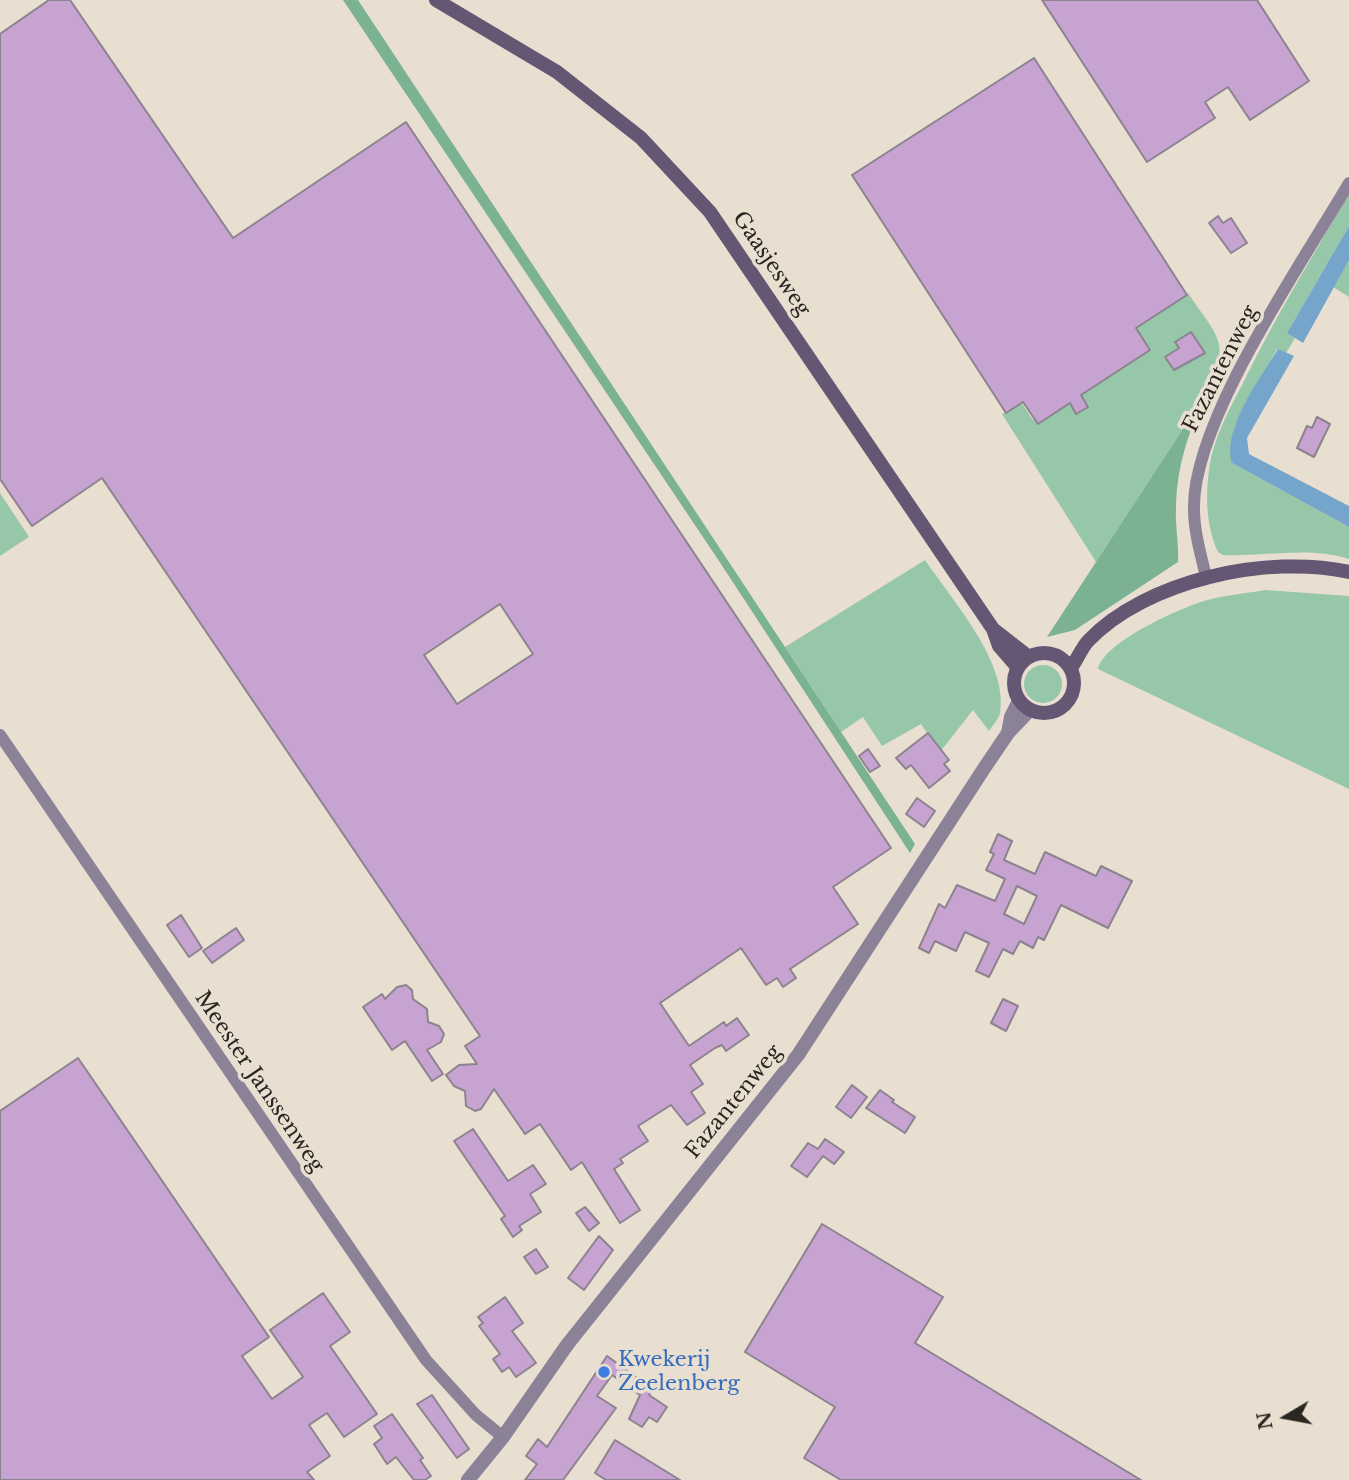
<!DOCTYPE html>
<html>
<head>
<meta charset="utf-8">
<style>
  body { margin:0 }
  #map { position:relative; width:1349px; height:1480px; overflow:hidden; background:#e9dfd1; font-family:"Libre Baskerville",serif }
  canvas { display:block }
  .north { position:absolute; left:1251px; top:1382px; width:70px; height:70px; -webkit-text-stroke:5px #e9dfd1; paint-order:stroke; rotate:260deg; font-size:19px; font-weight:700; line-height:28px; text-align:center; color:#2a2621 }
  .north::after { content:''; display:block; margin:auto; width:24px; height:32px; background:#2a2621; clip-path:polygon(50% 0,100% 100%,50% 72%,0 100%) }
</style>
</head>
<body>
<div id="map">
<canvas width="1349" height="1480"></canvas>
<div class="north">N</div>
</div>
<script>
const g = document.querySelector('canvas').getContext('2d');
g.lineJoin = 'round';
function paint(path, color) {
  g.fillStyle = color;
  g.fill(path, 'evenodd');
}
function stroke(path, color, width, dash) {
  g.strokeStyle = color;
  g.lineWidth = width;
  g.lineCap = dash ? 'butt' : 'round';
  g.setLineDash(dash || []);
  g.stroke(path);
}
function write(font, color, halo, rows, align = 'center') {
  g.font = font + ' "Libre Baskerville",serif';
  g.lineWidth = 7;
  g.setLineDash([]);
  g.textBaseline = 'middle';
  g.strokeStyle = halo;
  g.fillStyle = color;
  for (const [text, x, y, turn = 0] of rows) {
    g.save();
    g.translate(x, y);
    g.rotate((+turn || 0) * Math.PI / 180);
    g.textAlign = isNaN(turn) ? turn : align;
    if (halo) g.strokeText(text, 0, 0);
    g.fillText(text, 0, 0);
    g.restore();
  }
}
paint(new Path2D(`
  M1349 194V226L1287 333 1295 338 1286 353 1277 349 1239 417 1234 428 1232 463 1349 527V559C1308 546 1265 557 1223 555L1218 552C1205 524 1205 489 1211 458 1217 432 1230 408 1242 385 1274 319 1312 257 1349 194Z
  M1349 260V297L1333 287Z
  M1188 293C1217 337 1232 341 1207 392L1096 562 1002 414 1021 402 1033 420 1147 348 1134 327Z
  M0 493 29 537 0 556Z
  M925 560C952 600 1009 663 1000 713 999 719 992 726 989 731L973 710 940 752 921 724 882 746 863 717 841 732 785 647Z
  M1265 590 1349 596V789L1098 669C1103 643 1176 610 1201 602 1221 595 1244 594 1265 590Z
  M1024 684a19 19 0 1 1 38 0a19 19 0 1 1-38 0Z`), '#96c7a9');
paint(new Path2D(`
  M343 0H358L915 844 910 853 719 561Z
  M1207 392C1189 431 1177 464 1176 507 1175 526 1179 544 1178 562L1075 630 1047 637Z`), '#7bb292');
paint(new Path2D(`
  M1349 226V260L1303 343 1287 333Z
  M1278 349 1294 356 1247 438 1249 454 1349 506V527L1232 463C1222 429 1260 379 1278 349Z`), '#75a5cb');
const building = new Path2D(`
  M49 0H70L233 238 406 122 891 848 833 887 858 924 790 969 796 978 783 987 777 978 766 985 741 948 660 1003 689 1046 724 1022 726 1026 737 1018 749 1035 726 1051 722 1045 715 1048 690 1065 703 1084 691 1092 705 1113 687 1125 671 1105 638 1126 648 1141 620 1159 623 1163 614 1169 640 1210 620 1223 582 1162 571 1170 540 1124 525 1134 494 1089 481 1109 475 1111 466 1106 465 1091 454 1086 446 1075 459 1065 477 1064 465 1046 480 1036 102 478 32 526 0 479V34ZM500 604 533 654 457 704 424 655Z
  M1042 0H1257L1309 81 1250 120 1228 87 1205 102 1215 118 1147 162Z
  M1034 58 1187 295 1136 328 1150 350 1081 395 1088 407 1076 414 1070 403 1038 424 1023 402 1006 413 852 175Z
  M1218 216 1223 223 1231 218 1247 243 1231 253 1209 223Z
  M1191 332 1205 353 1174 370 1165 357 1179 348 1175 342Z
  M1317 417 1330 424 1314 457 1297 448 1307 426 1312 428Z
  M928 733 949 760 944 764 950 771 929 788 911 765 906 769 896 758Z
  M868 749 880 766 870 772 859 756Z
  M917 798 935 811 924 827 906 814Z
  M998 834 1012 841 1004 860 1035 874 1045 852 1096 876 1101 866 1132 881 1108 928 1061 905 1044 940 1038 937 1033 948 1020 941 1013 954 1003 949 989 977 976 971 989 943 965 932 956 951 935 941 929 953 919 948 939 904 945 908 957 885 995 901 1005 879 986 870 994 854 990 852ZM1017 886 1037 896 1024 924 1004 914Z
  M181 915 202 948 189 957 167 925Z
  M236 928 244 940 212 963 203 951Z
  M406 985 412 990 413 999 427 1009 428 1022 439 1026 444 1034 441 1042 427 1050 443 1074 432 1081 405 1041 392 1050 363 1007 382 994 385 999 397 987Z
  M1003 999 1018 1006 1006 1031 991 1023Z
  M78 1058 269 1337 242 1356 272 1399 303 1377 270 1330 323 1293 350 1332 330 1346 377 1414 344 1437 327 1413 309 1425 330 1456 307 1472 314 1480H0V1111Z
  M852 1085 867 1097 851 1118 836 1107Z
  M880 1090 894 1100 892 1102 915 1117 905 1133 866 1108Z
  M473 1129 508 1181 533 1165 546 1184 530 1194 541 1212 519 1226 522 1230 513 1237 501 1219 505 1216 454 1141Z
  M825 1139 844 1152 834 1164 823 1156 807 1177 791 1166 808 1143 818 1149Z
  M585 1207 599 1223 589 1231 576 1213Z
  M822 1224 943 1297 915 1343 1141 1480H841L804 1458 835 1407 745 1352Z
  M599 1236 613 1250 584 1290 568 1278Z
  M536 1249 548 1267 536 1274 524 1257Z
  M505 1297 523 1323 512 1331 536 1363 516 1377 509 1367 502 1372 493 1359 500 1354 479 1326 483 1323 478 1317Z
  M607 1356 653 1389 649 1395 667 1407 657 1422 649 1417 642 1427 629 1419 640 1395 612 1375 597 1396 616 1408 563 1480H525L537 1464 526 1456 538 1439 547 1447Z
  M432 1395 469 1449 457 1458 417 1404Z
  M392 1414 423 1458 420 1460 431 1476 425 1480H414L396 1457 387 1464 374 1444 382 1438 374 1426Z
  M615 1440 680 1480H606L595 1473Z`);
paint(building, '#c7a3d1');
stroke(building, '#8c838f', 2);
stroke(new Path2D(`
  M1206 577C1201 555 1194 532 1194 509 1192 421 1303 262 1349 183
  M0 735 426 1360 476 1415 503 1437`), '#8c8298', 12);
stroke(new Path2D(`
  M1008 733 1011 717 1019 701
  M468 1480 503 1437 567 1345 798 1055 983 770 1008 733 1030 710`), '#8c8298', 14);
stroke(new Path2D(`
  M436 0 557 72 641 138 710 212 993 629 999 646 1018 668
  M993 629 1029 657
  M1014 683a30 30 0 1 1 60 0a30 30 0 1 1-60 0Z
  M1071 668C1077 660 1081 649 1088 641 1146 580 1268 554 1349 572`), '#655674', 14);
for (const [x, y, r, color] of [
  [604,1372,7,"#3f7fe0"]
]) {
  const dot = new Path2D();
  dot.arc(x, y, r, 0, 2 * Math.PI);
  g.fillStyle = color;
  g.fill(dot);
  stroke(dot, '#e9dfd1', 2.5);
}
write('21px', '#2a2621', '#e9dfd1', [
  ["Gaasjesweg",771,264,56],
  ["Fazantenweg",1221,369,-63],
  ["Meester Janssenweg",259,1082,56],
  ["Fazantenweg",734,1102,-51]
]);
write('21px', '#366cbe', '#e9dfd1', [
  ["Kwekerij",618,1360],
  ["Zeelenberg",618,1384]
], 'left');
</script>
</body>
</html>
